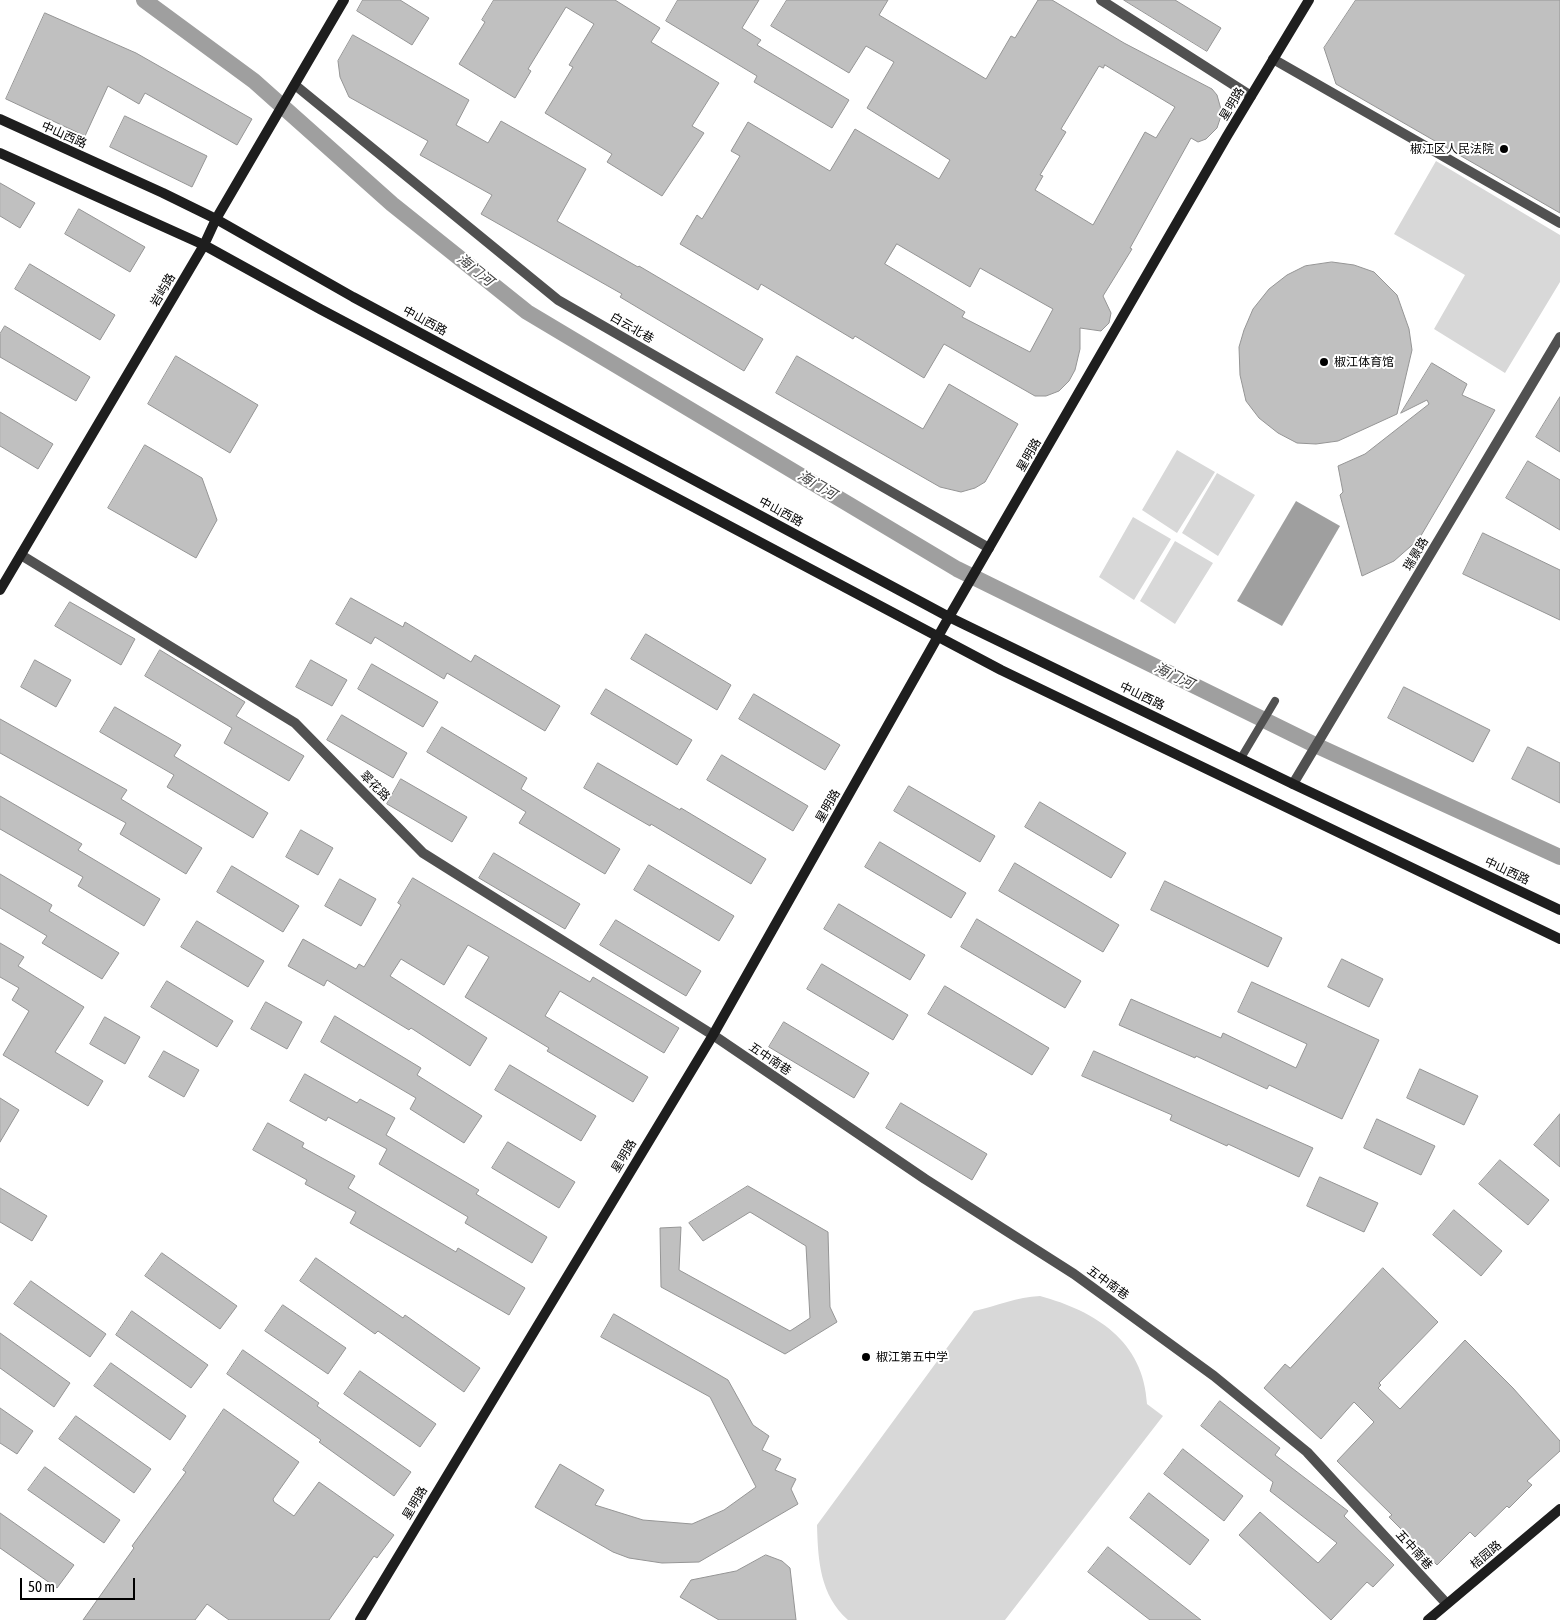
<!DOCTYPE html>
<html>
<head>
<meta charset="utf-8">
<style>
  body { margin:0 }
  #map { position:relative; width:1560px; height:1620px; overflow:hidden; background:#fff; font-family:"Asap Condensed",sans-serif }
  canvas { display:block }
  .scale { position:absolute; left:20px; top:1578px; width:115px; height:22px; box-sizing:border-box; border:2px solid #000; border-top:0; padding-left:6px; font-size:15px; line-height:18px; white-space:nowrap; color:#000; -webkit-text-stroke:4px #fff; paint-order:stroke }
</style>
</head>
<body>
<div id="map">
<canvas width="1560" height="1620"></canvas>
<div class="scale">50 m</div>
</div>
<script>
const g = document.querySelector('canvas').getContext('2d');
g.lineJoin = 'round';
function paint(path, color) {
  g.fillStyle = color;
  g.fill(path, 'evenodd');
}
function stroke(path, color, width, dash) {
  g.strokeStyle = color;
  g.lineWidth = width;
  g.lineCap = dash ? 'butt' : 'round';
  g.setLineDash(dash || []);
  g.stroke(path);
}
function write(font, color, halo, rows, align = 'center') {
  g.font = font + ' "Asap Condensed","Noto Sans SC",sans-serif';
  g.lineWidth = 4;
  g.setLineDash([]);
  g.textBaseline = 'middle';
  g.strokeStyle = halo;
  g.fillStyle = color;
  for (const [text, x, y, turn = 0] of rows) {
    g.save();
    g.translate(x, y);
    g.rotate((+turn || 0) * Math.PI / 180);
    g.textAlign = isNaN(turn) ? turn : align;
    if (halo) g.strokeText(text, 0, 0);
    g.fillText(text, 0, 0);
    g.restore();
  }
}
paint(new Path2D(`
  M1436 161 1560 235V282L1505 373 1434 329 1465 275 1394 234Z
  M1177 450 1215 472 1177 533 1142 510Z
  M1217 473 1255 495 1218 556 1182 533Z
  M1133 517 1171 539 1134 600 1099 577Z
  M1175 541 1213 563 1175 624 1140 601Z
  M1040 1296C1095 1311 1144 1341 1147 1404L1163 1416 1005 1620H848C820 1595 818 1561 817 1525L974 1311C997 1306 1017 1297 1040 1296Z`), '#d8d8d8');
paint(new Path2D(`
  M1296 501 1340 526 1282 626 1237 601Z`), '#9f9f9f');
stroke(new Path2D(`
  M144 0 254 81 392 204 527 312 957 569 1313 744 1560 857`), '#9f9f9f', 16);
const building = new Path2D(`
  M363 0H400L429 18 412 45 357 11Z
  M494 0H615L660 28 651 42 719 83 692 126 704 133 662 196 607 162 612 154 545 113 573 67 569 65 594 24 566 7 528 69 531 71 515 98 459 64 485 22 482 20Z
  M678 0H759L742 28 761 40 757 45 849 100 832 128 754 82 757 76 666 21Z
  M787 0H888L879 15 986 79 1011 36 1015 38 1038 0H1052L1124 43 1212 89 1217 95 1222 113 1217 128 1206 139 1198 142 1191 138 1130 248 1132 249 1103 296 1111 313 1109 323 1101 331 1080 328V349L1075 370 1069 381 1059 391 1046 396H1035L944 344 924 378 855 336 853 339 761 284 758 290 680 244 697 215 702 219 740 156 731 151 748 122 830 171 855 129 939 179 950 160 867 108 894 62 866 46 849 73 771 26ZM1105 65 1175 107 1156 138 1145 132 1093 225 1035 190 1043 176 1040 175 1066 132 1061 129 1099 66 1103 68ZM897 244 970 287 980 268 1053 309 1030 352 962 317 965 312 885 264Z
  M1124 0H1175L1221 28 1207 51Z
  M1356 0H1560V213L1336 84 1324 48Z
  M45 13 136 53 252 119 237 145 145 93 139 104 108 86 85 136 6 99Z
  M353 35 469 100 456 125 488 143 501 121 586 169 557 221 638 267 639 266 763 339 744 371 620 297 622 294 481 214 492 195 420 155 428 141 349 97 340 77 338 61Z
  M125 116 207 156 192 187 110 147Z
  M0 183 35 203 20 228 0 216Z
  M79 209 145 247 130 272 65 234Z
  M1332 262 1354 265 1374 272 1397 295 1409 329 1412 350 1397 414 1338 441 1316 444 1297 443 1278 433 1259 418 1246 401 1240 375 1239 347 1244 330 1253 309 1269 289 1287 275 1305 266Z
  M30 264 115 315 100 340 15 289Z
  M5 326 90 377 76 401 0 357V334Z
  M176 356 258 405 230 453 148 404Z
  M797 356 923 429 949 384 1018 424 985 482 975 488 961 492 940 487 776 393Z
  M1432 363 1467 384 1462 395 1495 410 1419 539 1394 561 1362 576 1340 495 1343 492 1338 466 1365 454 1429 404 1427 400 1401 413Z
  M1560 397V452L1536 437Z
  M0 412 53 444 38 469 0 446Z
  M145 445 202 478 217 520 196 558 108 508Z
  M1528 461 1560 480V530L1506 498Z
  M1483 533 1560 570V620L1463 574Z
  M351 598 403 627 405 622 471 662 475 655 560 706 545 731 447 673 444 679 375 637 371 644 336 624Z
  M70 602 135 639 121 665 55 626Z
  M646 634 731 685 717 710 631 659Z
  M160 650 245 702 236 716 304 756 289 781 224 743 232 728 145 676Z
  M35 660 71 680 56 707 21 687Z
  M311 660 347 680 332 706 296 687Z
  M372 664 438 702 423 727 358 689Z
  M1404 687 1490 730 1473 762 1388 718Z
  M606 689 692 740 677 765 591 714Z
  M754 694 840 745 825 770 739 719Z
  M115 707 181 745 174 756 268 813 253 838 167 787 174 775 100 732Z
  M342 715 407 753 393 778 327 740Z
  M0 719 127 790 121 799 202 848 186 874 120 834 126 823 0 753Z
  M442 727 527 778 521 789 620 849 605 874 519 823 526 812 427 752Z
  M1528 747 1560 763V803L1512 779Z
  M722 755 808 806 793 831 707 780Z
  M598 763 680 810 681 808 766 859 751 884 651 824 650 826 584 788Z
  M401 779 467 817 452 842 387 804Z
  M909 786 995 836 980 862 894 811Z
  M0 796 82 844 78 850 160 899 144 926 78 886 83 877 0 829Z
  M1040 802 1126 853 1111 878 1025 827Z
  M301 830 333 848 318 875 286 857Z
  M880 842 966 893 951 918 865 867Z
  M494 853 580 904 565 929 479 878Z
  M1015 863 1119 925 1103 952 999 891Z
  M649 865 734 916 719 941 634 890Z
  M232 866 299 906 283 932 217 892Z
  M0 874 52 905 49 911 119 953 102 979 42 943 47 936 0 908Z
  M413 878 590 982 593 977 679 1028 664 1053 560 991 545 1016 648 1077 633 1102 547 1051 549 1048 465 997 489 957 468 945 444 985 401 959 390 976 487 1038 470 1066 411 1028 409 1030 327 980 324 986 288 966 303 939 356 969 359 964 364 967 401 905 398 903Z
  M340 879 376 899 361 926 325 906Z
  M1165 881 1282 938 1268 967 1151 910Z
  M839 904 925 955 910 980 824 929Z
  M977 919 1081 981 1065 1008 961 947Z
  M616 920 701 971 686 996 600 945Z
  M197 921 264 961 248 987 181 947Z
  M0 943 24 957 18 966 84 1007 55 1052 103 1081 88 1106 3 1055 29 1011 12 1000 19 988 0 977Z
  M1342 959 1383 979 1369 1007 1328 987Z
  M822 964 908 1015 893 1040 807 989Z
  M167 981 233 1021 217 1047 151 1007Z
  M1252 982 1379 1040 1342 1119 1269 1085 1267 1089 1196 1056 1195 1058 1119 1025 1131 999 1221 1038 1223 1033 1296 1068 1307 1044 1238 1012Z
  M945 986 1049 1048 1032 1075 928 1014Z
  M266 1002 302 1022 287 1049 251 1029Z
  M335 1016 421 1068 417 1075 482 1116 464 1143 410 1109 416 1098 321 1042Z
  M105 1017 140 1037 125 1064 90 1044Z
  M784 1022 869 1073 854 1098 769 1047Z
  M164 1051 199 1070 184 1097 149 1077Z
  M1094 1051 1313 1148 1299 1177 1228 1144 1227 1146 1170 1120 1172 1115 1082 1076Z
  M510 1065 596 1116 581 1141 495 1090Z
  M1420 1069 1478 1096 1464 1125 1407 1098Z
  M305 1074 357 1103 360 1099 395 1118 386 1135 479 1190 476 1194 547 1237 532 1263 465 1223 468 1217 379 1164 387 1149 328 1117 326 1121 290 1101Z
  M0 1098 19 1110 0 1142Z
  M901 1103 987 1154 972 1180 886 1128Z
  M1560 1114V1167L1534 1145Z
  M1377 1119 1435 1146 1421 1175 1364 1148Z
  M268 1123 304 1143 302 1147 355 1176 348 1188 456 1252 458 1248 525 1288 509 1315 350 1223 356 1212 305 1184 307 1180 253 1150Z
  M508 1142 575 1182 559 1208 492 1168Z
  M1500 1160 1549 1200 1528 1225 1479 1184Z
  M1320 1177 1378 1203 1364 1232 1307 1206Z
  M748 1186 828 1232 830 1307 837 1322 785 1354 661 1287 660 1228 681 1227 679 1270 790 1331 810 1318 806 1246 750 1212 703 1241 689 1223Z
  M0 1188 47 1216 32 1241 0 1222Z
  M1454 1210 1502 1251 1481 1276 1433 1235Z
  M162 1253 237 1306 220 1329 145 1276Z
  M316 1258 403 1318 405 1315 480 1368 464 1392 378 1331 375 1334 300 1281Z
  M1383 1268 1438 1322 1379 1383 1381 1385 1378 1388 1400 1409 1465 1340 1513 1388 1560 1441V1451L1527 1481 1532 1485 1509 1508 1507 1506 1475 1537 1470 1532 1437 1565 1389 1517 1392 1515 1337 1461 1374 1422 1354 1402 1321 1439 1264 1388 1285 1364 1290 1368Z
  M31 1281 106 1334 90 1357 14 1304Z
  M283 1305 346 1348 328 1374 265 1331Z
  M132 1311 208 1365 191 1388 116 1335Z
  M614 1314 728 1380 753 1425 769 1436 762 1450 781 1459 775 1470 796 1479 791 1489 798 1504 699 1562 662 1563 629 1558 613 1552 535 1507 560 1464 604 1490 595 1505 643 1520 692 1524 724 1510 756 1487 710 1397 601 1337Z
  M0 1333 70 1383 54 1407 0 1368Z
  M243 1350 319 1403 317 1406 411 1472 394 1496 319 1442 321 1440 227 1374Z
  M111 1363 186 1416 170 1440 94 1386Z
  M360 1371 436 1424 420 1447 344 1394Z
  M1220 1401 1280 1448 1275 1455 1348 1511 1344 1516 1394 1565 1373 1587 1367 1582 1331 1620 1239 1535 1260 1512 1318 1563 1337 1543 1270 1491 1273 1482 1201 1426Z
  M0 1408 33 1431 17 1454 0 1443Z
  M224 1409 299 1462 273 1499 274 1502 294 1516 319 1482 394 1535 377 1558 374 1556 329 1620H229L207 1604 195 1620H83L134 1548 132 1546 186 1472 183 1470Z
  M76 1416 151 1469 134 1493 59 1439Z
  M1183 1449 1243 1496 1224 1521 1164 1474Z
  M45 1467 120 1520 104 1543 28 1490Z
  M1149 1493 1209 1540 1190 1565 1130 1518Z
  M0 1513 74 1565 57 1588 0 1548Z
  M1108 1547 1201 1620H1150L1088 1572Z
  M766 1555 782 1561 790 1568 796 1620H719L680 1597 691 1580 736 1571Z`);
paint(building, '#c0c0c0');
stroke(building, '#959595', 1);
stroke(new Path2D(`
  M1241 758 1275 701`), '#515151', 8);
stroke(new Path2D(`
  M1101 0 1251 96
  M1273 59 1560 223
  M295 85 558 300 989 548
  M21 555 295 723 423 853 713 1035 925 1179 1074 1274 1214 1376 1307 1452 1446 1603
  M1293 784 1560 337`), '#515151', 10);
stroke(new Path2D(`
  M0 119 163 193 216 219 353 297 949 617 1293 784 1560 910
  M0 153 204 245 320 309 1001 670 1560 939
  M0 590 204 245 216 219 344 0
  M360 1620 713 1035 949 617 1227 136 1309 0
  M1428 1620 1560 1509`), '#1e1e1e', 10);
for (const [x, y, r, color] of [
  [1504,149,5,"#000"],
  [1324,362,5,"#000"],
  [866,1357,5,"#000"]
]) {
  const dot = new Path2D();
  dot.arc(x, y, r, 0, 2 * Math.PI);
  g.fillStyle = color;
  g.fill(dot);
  stroke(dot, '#fff', 2);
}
write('12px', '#000', '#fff', [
  ["星明路",1232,104,-59],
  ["中山西路",64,135,24],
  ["岩屿路",163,290,-59],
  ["中山西路",425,321,28],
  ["白云北巷",632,328,30],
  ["星明路",1029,455,-60],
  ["中山西路",781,512,28],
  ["瑞景路",1416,554,-59],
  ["中山西路",1142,696,26],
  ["翠花路",375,786,45],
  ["星明路",828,806,-60],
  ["中山西路",1507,871,25],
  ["五中南巷",770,1059,34],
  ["星明路",624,1156,-59],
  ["五中南巷",1108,1283,36],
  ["星明路",415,1503,-59],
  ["五中南巷",1414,1550,48],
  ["桔园路",1486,1555,-40]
]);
write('12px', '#000', '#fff', [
  ["椒江区人民法院",1494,149,"right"],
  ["椒江体育馆",1334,362],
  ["椒江第五中学",876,1357]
], 'left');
write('italic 14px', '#404040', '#fff', [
  ["海门河",475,270,39],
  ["海门河",817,485,31],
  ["海门河",1174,676,26]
]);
</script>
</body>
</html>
